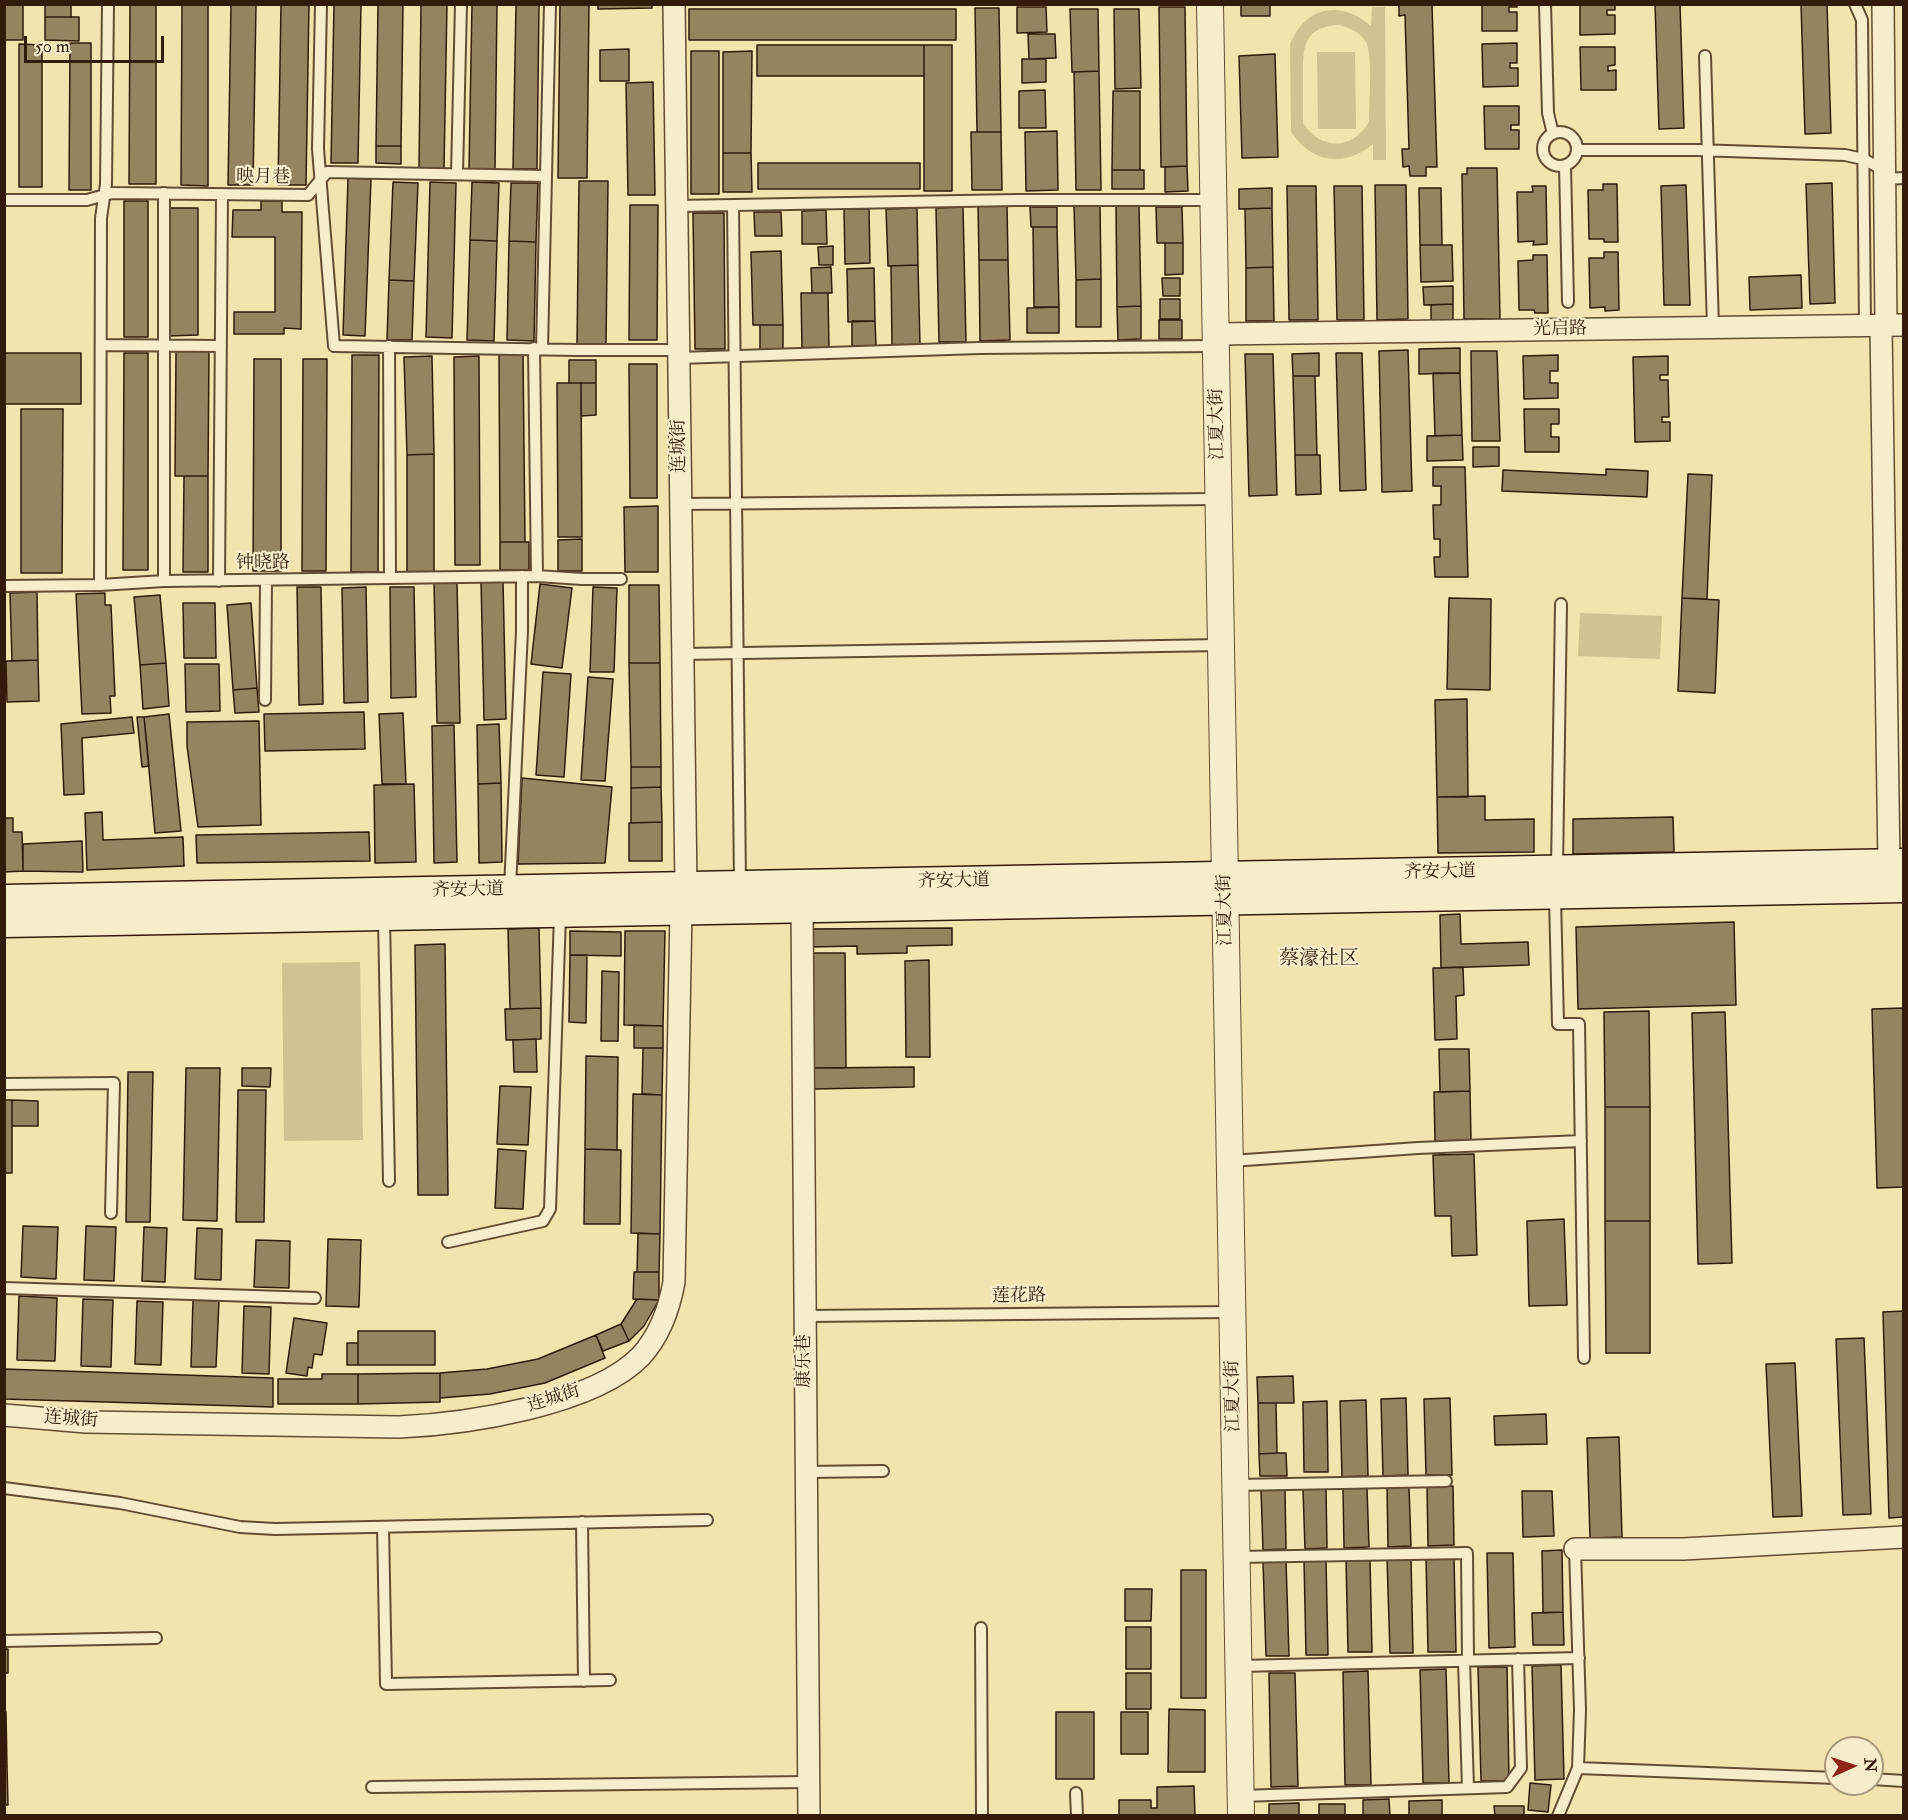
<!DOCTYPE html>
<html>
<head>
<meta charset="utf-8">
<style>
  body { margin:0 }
  #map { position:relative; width:1908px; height:1820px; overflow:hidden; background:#f3e3af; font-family:"IM FELL Double Pica",serif }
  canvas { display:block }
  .frame { position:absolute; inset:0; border:6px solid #321b09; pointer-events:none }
  .north { position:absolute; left:1824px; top:1736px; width:60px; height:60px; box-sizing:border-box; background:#f7edcb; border:2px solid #a8997d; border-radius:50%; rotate:87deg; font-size:16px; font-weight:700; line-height:24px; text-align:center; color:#321b09 }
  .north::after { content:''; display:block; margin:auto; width:21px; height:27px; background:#8f2418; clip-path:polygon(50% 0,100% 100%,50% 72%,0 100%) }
  .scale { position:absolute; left:24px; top:36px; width:140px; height:27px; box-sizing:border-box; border:3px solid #321b09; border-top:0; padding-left:8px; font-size:18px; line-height:21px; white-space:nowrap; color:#321b09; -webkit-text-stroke:4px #f7edcb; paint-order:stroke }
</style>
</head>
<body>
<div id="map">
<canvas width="1908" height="1820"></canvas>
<div class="frame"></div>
<div class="north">N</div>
<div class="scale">50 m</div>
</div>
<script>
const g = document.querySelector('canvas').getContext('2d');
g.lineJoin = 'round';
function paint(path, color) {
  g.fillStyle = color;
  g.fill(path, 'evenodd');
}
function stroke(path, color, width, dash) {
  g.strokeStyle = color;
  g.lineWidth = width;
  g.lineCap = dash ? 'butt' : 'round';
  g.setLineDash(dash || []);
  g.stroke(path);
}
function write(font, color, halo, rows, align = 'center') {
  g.font = font + ' "IM FELL Double Pica","Noto Serif SC",serif';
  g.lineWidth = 4.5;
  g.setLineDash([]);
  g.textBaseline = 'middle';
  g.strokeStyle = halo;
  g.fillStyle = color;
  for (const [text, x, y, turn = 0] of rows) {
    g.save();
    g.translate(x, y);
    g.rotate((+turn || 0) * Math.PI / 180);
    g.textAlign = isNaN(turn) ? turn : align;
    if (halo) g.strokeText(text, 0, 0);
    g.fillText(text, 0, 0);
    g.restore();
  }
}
paint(new Path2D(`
  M1372 7H1385L1386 160H1373V144C1344 168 1312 163 1291 132L1290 45C1305 5 1342 0 1371 26ZM1339 25C1350 28 1360 32 1366 42 1373 54 1369 106 1369 122 1353 150 1321 151 1303 123 1303 109 1303 94 1303 80 1303 50 1301 27 1339 25Z
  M1317 52H1355L1356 129H1318Z
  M1580 613 1662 616 1660 659 1578 656Z
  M360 962 363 1140 284 1141 282 963Z`), '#d2c193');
const building = new Path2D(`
  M4 4H23V40H4Z
  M45 4H71V17H45Z
  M130 4H156V184H129Z
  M182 4H208V186L181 185Z
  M231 4H256L253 185H228Z
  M281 4H309L306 185H278Z
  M334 4H361L358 163H331Z
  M378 4H403L401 146H376Z
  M421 4H447L444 169 419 168Z
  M472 4H497L495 169H469Z
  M516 4H539L537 169H513Z
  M560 4H589L587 178H558Z
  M598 4H652V8L598 9Z
  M1241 4H1270V16H1241Z
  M1399 4H1432L1437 167H1426V176H1410L1409 166 1403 167 1402 149H1409L1405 15 1399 16Z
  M1482 4H1517V7H1509V12H1517V31H1482Z
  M1580 4H1615V10H1607V15H1615V34L1580 35Z
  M1655 4H1680L1684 128 1659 129Z
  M1801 4H1827L1831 133 1805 134Z
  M1017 7H1046L1047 32 1017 33Z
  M1159 7H1185L1187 166 1161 167Z
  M975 8H999L1001 132H977Z
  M689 9H956V40H689Z
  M1070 9H1098L1099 71 1072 72Z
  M1114 9H1139L1141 88 1115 89Z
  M45 17H79V41L45 40Z
  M1028 34H1055L1056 58 1029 59Z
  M70 43H91V190H69Z
  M1517 43V63H1510V68H1518V86L1483 87 1482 44Z
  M19 44 42 45V187H19Z
  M757 45H924V76H757Z
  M924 45H952V191H924Z
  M1580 47H1615V65L1608 66V71L1616 70V90H1581Z
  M629 49V81H600V50Z
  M691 51H719V194H691Z
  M752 51 751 153H723V52Z
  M1275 54 1278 157 1242 158 1239 56Z
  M1022 59H1046V82L1022 83Z
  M1099 71 1101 190H1076L1074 72Z
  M653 82 655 195H628L626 83Z
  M1045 90 1046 128H1019V91Z
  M1113 91H1140V170H1112Z
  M1484 106H1519V125H1511V130H1519V149H1485Z
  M1057 131 1058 190 1026 191 1025 132Z
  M971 132H1001L1002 190H972Z
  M376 146H401V164L376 163Z
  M723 153H751L752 192H723Z
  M758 163H920V189H758Z
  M1187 166 1188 191 1165 192V167Z
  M1467 168H1497L1500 319H1464L1462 174H1467Z
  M1112 170H1144V189H1112Z
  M348 178 371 179 365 336 343 335Z
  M579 181H608L606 345H577Z
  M393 182 418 183 414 281 389 280Z
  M430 182 456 183 452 338 426 337Z
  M472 182 499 183 497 241 470 240Z
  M511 183H538L536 242 509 241Z
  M1832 183 1835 303 1810 304 1806 184Z
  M1603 184H1617L1618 242H1604V239H1589L1588 190H1603Z
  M1375 185H1406L1408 319 1377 320Z
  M1686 185 1690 305H1664L1661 186Z
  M1287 186H1316L1318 320H1289Z
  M1334 186H1362L1364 320H1337Z
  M1532 186H1546L1547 244 1533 245 1534 241 1518 242 1517 192H1533Z
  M1272 188V208L1239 209V189Z
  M1419 188H1441L1442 245H1420Z
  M124 201H148V337H124Z
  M261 201H282V212H302L301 329 284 328V334H234V312H275V237H232L233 210H261Z
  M1100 204 1101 279 1076 280 1074 205Z
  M630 205H658L657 340H629Z
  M1139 205 1141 306 1117 307 1116 206Z
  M978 206H1007L1008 260H979Z
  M963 207 966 342H939L936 208Z
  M1030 207H1057V227H1031Z
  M1156 207H1182L1183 243H1157Z
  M170 208H198V335L169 336Z
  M917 208 918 265 888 266 886 209Z
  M1272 208 1273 267 1246 268 1245 209Z
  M844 209H869L870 263 845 264Z
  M826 210 827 244H802V211Z
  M754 212H781L782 236H755Z
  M693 213H724L725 349H695Z
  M1033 227H1057L1059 307H1034Z
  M470 240 497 241 494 341 467 340Z
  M509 241 536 242 534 341 507 340Z
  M1165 243H1183V274L1165 275Z
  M1420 245H1452L1453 281 1421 282Z
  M833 246V265H819L818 247Z
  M781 251 783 325H753L751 252Z
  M1604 252H1618L1619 310 1605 311V307L1590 308 1589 258H1604Z
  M1533 255H1547L1548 313H1535L1534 310H1519L1518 261 1533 260Z
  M979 260H1008L1010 340 980 341Z
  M918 265 920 345 892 346 891 266Z
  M831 267 832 293H812L811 268Z
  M1273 267 1274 321H1246V268Z
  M874 268 875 321 848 322 847 269Z
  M1801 275 1802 308 1750 310 1749 277Z
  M1162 278H1180V296H1163Z
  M1101 279V327H1076V280Z
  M389 280 414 281 412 340H387Z
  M1453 286V304L1424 305 1423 287Z
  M801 293H828L829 349H802Z
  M1160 299H1180V319H1160Z
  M1453 304V322H1431V305Z
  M1141 306V339L1118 340 1117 307Z
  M1059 307V333H1027V308Z
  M1159 320H1182V339H1159Z
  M852 321H875L876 346H852Z
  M760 325H783V352H760Z
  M1460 348V373L1419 374V349Z
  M1408 350 1412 491 1382 492 1379 351Z
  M176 351H209L208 476H175Z
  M1471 351H1497L1500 441H1472Z
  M4 353H81V404H4Z
  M124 353H148V570H123Z
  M1319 353V376H1293L1292 354Z
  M1336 353H1362L1366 490 1340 491Z
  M499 354H523L525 542H500Z
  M1245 354H1273L1277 495 1249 496Z
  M352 355H379L378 572H351Z
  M1558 355V371H1550V383H1558V398L1524 399 1523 356Z
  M432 356 434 454 407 455 404 357Z
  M479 356 480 565H455L454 357Z
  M1668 356V375H1660V380H1668L1669 417H1662V422H1670V441L1635 442 1633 357Z
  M254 359H281V571H253Z
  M303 359H327L326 571H302Z
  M569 360H596V383H569Z
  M629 364H657V498H630Z
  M1433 373H1460L1462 435 1435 436Z
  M1293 376H1315L1317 455H1295Z
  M557 383H581L582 537H558Z
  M581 383H596V415L581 416Z
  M21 409H63L62 573H21Z
  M1524 409H1559V424H1551V437H1559V452H1525Z
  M1462 435 1463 460 1427 461V436Z
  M1473 447H1499V466L1473 467Z
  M434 454V572H407V455Z
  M1295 455H1320L1321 494 1296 495Z
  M1433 467H1465L1468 577H1435L1434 557H1440V539H1434L1433 505H1441V486H1433Z
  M1606 469 1648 471 1647 497 1502 491 1503 470 1606 475Z
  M1688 474 1712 475 1707 599 1682 598Z
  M184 476H208V572H183Z
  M658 506V572H625L624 507Z
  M582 539V571H558V540Z
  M500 542H529V570H500Z
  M481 580H503L506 719 484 720Z
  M434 582H457L460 723H437Z
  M540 584 572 588 562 668 531 664Z
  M629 585H659L660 663H629Z
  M297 587H321L323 704 299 705Z
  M366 587 368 702 344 703 342 588Z
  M390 587H414L416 697 391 698Z
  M593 587 617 588 614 672H590Z
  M37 592 38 660 12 661 10 593Z
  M105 593V605H111L115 696H110L111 713 82 714 76 594Z
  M160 595 166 663 140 665 134 597Z
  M1449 598 1491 599 1490 690 1447 689Z
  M1682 598 1719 600 1715 693 1678 691Z
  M183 603H215L216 658H184Z
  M251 603 257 688 233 690 227 605Z
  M38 660 39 701 7 702 6 661Z
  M166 663 169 706 143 709 140 665Z
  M629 663H660L661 767H631Z
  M185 664H219L220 711 186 712Z
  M543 672 571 674 564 777 536 775Z
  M588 677 613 679 605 781 581 780Z
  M257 688 259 712 235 713 233 690Z
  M1467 699 1468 797H1437L1435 700Z
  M364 712 365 749 265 751 264 714Z
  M403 713 406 784H382L379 714Z
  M169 714 181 831 155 833 144 717Z
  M132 717 134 733 82 738 84 794 64 795 61 724Z
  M137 717H144L149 766 142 767Z
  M259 721 261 825 198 827 187 746V722Z
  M499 724 501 783 478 784 477 725Z
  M454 725 457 862 434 863 432 726Z
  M631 767H661V787L631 788Z
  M522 778 612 787 605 863 518 864Z
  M501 783 502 862 479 863 478 784Z
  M414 784 416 862 375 863 374 785Z
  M661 787 662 822 631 823V788Z
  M1485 796V820L1534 819V852L1438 853 1437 797Z
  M102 812 103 840 183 837 184 866 87 870 85 813Z
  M1673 817 1674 852 1573 854V819Z
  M4 818H13V832H22L23 871 4 872Z
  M662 822V861H629V823Z
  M369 832 370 861 197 863 196 835Z
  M82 841 83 872 23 871V844Z
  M1460 914 1461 944 1528 942 1529 965 1441 968 1440 915Z
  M1734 922 1736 1005 1578 1009 1576 927Z
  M539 928 541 1008 510 1009 508 929Z
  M952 928V945L907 946V953L857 954V946L811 947V929Z
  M570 931 621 932V956L570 955Z
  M625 931H665L663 1026 624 1025Z
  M445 944 448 1195H418L415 945Z
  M812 953H845L846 1068H814Z
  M570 955H587L586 1023 569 1022Z
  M929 960 930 1057H906L905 961Z
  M1463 967 1464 995 1456 996 1457 1039 1435 1040 1433 968Z
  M602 971 619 972 618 1041H601Z
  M541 1008V1039L506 1040 505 1009Z
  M1904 1008V1187L1877 1188 1872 1009Z
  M1649 1011 1650 1107H1605L1604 1012Z
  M1725 1012 1732 1263 1698 1264 1692 1013Z
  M634 1025 663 1026V1048H634Z
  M536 1039 537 1072H514L513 1040Z
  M643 1048H663L662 1095 642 1094Z
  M1439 1049H1469L1470 1091 1440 1092Z
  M586 1056 618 1057 617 1150 585 1149Z
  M914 1067V1087L814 1089V1068Z
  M186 1068H220L217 1221 183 1220Z
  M242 1068H271L270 1087 242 1086Z
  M128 1072H153L150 1222H126Z
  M500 1086 531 1087 528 1145 497 1144Z
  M238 1090H266L264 1222H236Z
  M1470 1091 1471 1140 1435 1141 1434 1092Z
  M633 1094 662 1095 660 1234 631 1233Z
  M4 1100H12V1173H4Z
  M12 1100 38 1101V1126H12Z
  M1605 1107H1650V1221H1605Z
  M498 1149 526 1151 523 1209 495 1208Z
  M585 1149 621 1150 620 1224H584Z
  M1474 1154 1477 1255 1452 1256 1451 1216H1435L1433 1155Z
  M1564 1219 1567 1305 1529 1306 1527 1221Z
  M1605 1221H1650V1353H1606Z
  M23 1226 58 1227 56 1279 21 1277Z
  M86 1226 116 1227 114 1281 84 1280Z
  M144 1227 167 1228 165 1282 142 1281Z
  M197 1228 222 1229 221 1280 195 1279Z
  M638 1233 660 1234 659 1272H637Z
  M328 1239 361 1240 359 1307 326 1306Z
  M256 1240 290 1241 289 1288 254 1287Z
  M634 1272H659V1300L633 1299Z
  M19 1296 57 1298 55 1361 17 1360Z
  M83 1299 113 1300 111 1367 81 1366Z
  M637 1299 659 1300 644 1326 629 1341 621 1324Z
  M193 1300 219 1301 216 1367H191Z
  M137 1301 163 1302 161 1365 135 1364Z
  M244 1306 271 1307 269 1374 242 1373Z
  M1904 1311V1517L1889 1518 1883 1312Z
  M294 1318 327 1323 322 1355 314 1354 312 1368 308 1367 307 1376 286 1373Z
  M621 1324 629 1341 603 1351 596 1335Z
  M358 1331H435V1365H358Z
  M596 1335 605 1358 545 1383 490 1394 440 1398V1373L487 1369 538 1359Z
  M1864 1338 1871 1514 1843 1515 1836 1339Z
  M347 1343H358V1365H347Z
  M1795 1363 1802 1516 1773 1517 1766 1364Z
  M4 1369 273 1378V1407L4 1399Z
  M440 1373V1402L358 1404V1374Z
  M322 1374H358V1404H278V1379H322Z
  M1293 1376 1294 1403H1258L1257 1377Z
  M1406 1398 1408 1475 1383 1476 1381 1399Z
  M1450 1398 1452 1475H1426L1424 1399Z
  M1366 1400 1368 1476 1342 1477 1340 1401Z
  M1327 1401 1328 1472H1304L1303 1402Z
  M1258 1403H1276L1277 1453 1259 1454Z
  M1546 1414 1547 1444 1495 1445 1494 1416Z
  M1619 1437 1622 1537 1590 1538 1587 1438Z
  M1277 1453H1286L1287 1476H1260L1259 1454Z
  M1427 1486H1453L1454 1545 1428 1546Z
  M1387 1487H1409L1411 1546 1388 1547Z
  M1343 1488H1367L1369 1547 1344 1548Z
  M1303 1489H1326L1327 1548 1305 1549Z
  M1261 1490H1285L1286 1549 1263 1550Z
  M1522 1491H1552L1554 1536 1523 1537Z
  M1562 1550 1563 1612 1543 1613 1542 1551Z
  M1487 1553H1513L1515 1647 1489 1648Z
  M1426 1557H1454L1456 1652H1428Z
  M1387 1558H1411L1413 1653H1390Z
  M1346 1559H1370L1372 1652H1348Z
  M1304 1560H1326L1328 1655H1306Z
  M1263 1561H1286L1289 1656H1266Z
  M1181 1570H1206V1698H1181Z
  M1125 1589H1152L1151 1621H1125Z
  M1563 1612 1564 1645H1533L1532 1613Z
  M1126 1627H1151V1669H1126Z
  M4 1649H8V1673H4Z
  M1561 1665 1564 1779 1535 1780 1532 1666Z
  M1478 1667H1507L1509 1781H1481Z
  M1446 1669 1449 1783H1423L1420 1670Z
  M1368 1671 1371 1785H1345L1343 1672Z
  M1126 1673H1151V1709H1126Z
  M1269 1673H1295L1298 1786 1271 1787Z
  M1169 1709 1205 1710V1772H1168Z
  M4 1712H6L7 1766H4Z
  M1056 1712H1094V1779H1056Z
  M1121 1712H1148V1754H1121Z
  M4 1766H7L8 1805H4Z
  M1530 1783 1551 1785 1548 1812 1528 1810Z
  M1194 1786 1195 1816H1119V1800H1151V1808H1157V1787Z
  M1389 1799 1390 1816H1363V1800Z
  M1442 1800V1816H1409V1801Z
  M1299 1803V1816H1269V1804Z
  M1319 1804H1345V1816H1319Z
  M1494 1806H1524V1816H1495Z`);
paint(building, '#96835f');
stroke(building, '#321b09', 1.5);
const service = new Path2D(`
  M321 4 318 149 334 346 577 350H679
  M1545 4 1548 113 1553 134
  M1855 4 1862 20 1865 326
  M1705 56 1713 328
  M1543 149a17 17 0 1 1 34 0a17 17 0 1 1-34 0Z
  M1577 150H1697L1845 155 1863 159 1884 170
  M1565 165 1568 302
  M457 174 461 4
  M1885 179 1904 178
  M164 193V581
  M4 200H87L112 193 308 195 327 172 546 176
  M733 205 740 885
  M677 206 1017 200H1213
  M101 345 221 346
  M389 346 390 578
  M534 348 537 576
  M542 348 550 4
  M679 358 979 348 1216 346
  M681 504 1218 499
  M219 581 222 194
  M100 585 101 218 106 184 108 4
  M4 586 100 585 164 581 537 576 582 579H621
  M683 654 1221 645
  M265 700 266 580
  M1557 868 1561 604
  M510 888 522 631V576
  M1555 897 1558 1024H1579L1584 1358
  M384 918 389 1181
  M4 1084 114 1083 111 1213
  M1231 1161 1418 1148 1581 1141
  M448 1242 543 1221 550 1209 560 915
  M4 1288 315 1298
  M805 1316 1232 1312
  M806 1472 883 1471
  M1236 1485 1446 1481
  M4 1488 120 1503 240 1527 275 1529 707 1520
  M582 1522 584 1681
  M383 1527 386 1684 610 1680
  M1237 1557 1467 1553 1468 1661
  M981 1628 982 1816
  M4 1641 156 1638
  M1464 1661 1468 1788
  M1239 1666 1579 1658
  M1578 1768 1836 1778
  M1872 1779 1904 1781
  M372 1787 808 1782
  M1076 1793 1077 1816
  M1241 1796 1507 1787 1521 1768 1518 1659
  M1558 1816 1578 1768 1580 1710 1575 1549`);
const minor = new Path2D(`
  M674 4 686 887
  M1883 4 1886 326
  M1881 326 1889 865
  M1216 334 1904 325
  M802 907 809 1816
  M4 1415 86 1422 399 1427C466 1424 594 1405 641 1356 660 1335 669 1310 674 1282L681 909
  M1575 1549H1683L1904 1537`);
const tertiary = new Path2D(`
  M1210 4 1241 1816`);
const secondary = new Path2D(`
  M4 900 1904 864
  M4 922 1904 887`);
stroke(service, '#624d32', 14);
stroke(minor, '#624d32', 24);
stroke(tertiary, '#624d32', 28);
stroke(secondary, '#321b09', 33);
stroke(service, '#f7edcb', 10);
stroke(minor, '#f7edcb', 21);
stroke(tertiary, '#f7edcb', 26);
stroke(secondary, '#f7edcb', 30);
write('18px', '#321b09', '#f7edcb', [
  ["映月巷",263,178,1],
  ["光启路",1560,330,-1],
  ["江夏大街",1218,424,-91],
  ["连城街",680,446,-91],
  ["钟晓路",263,564,-1],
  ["齐安大道",1440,873,-1],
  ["齐安大道",954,882,-1],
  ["齐安大道",468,891,-1],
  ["江夏大街",1226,910,-91],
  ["莲花路",1019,1297,-1],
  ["康乐巷",805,1361,-90],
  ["江夏大街",1234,1396,-91],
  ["连城街",554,1399,-18],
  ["连城街",71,1420,4]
]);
write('20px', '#321b09', '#f7edcb', [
  ["蔡濠社区",1319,960]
]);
</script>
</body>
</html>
